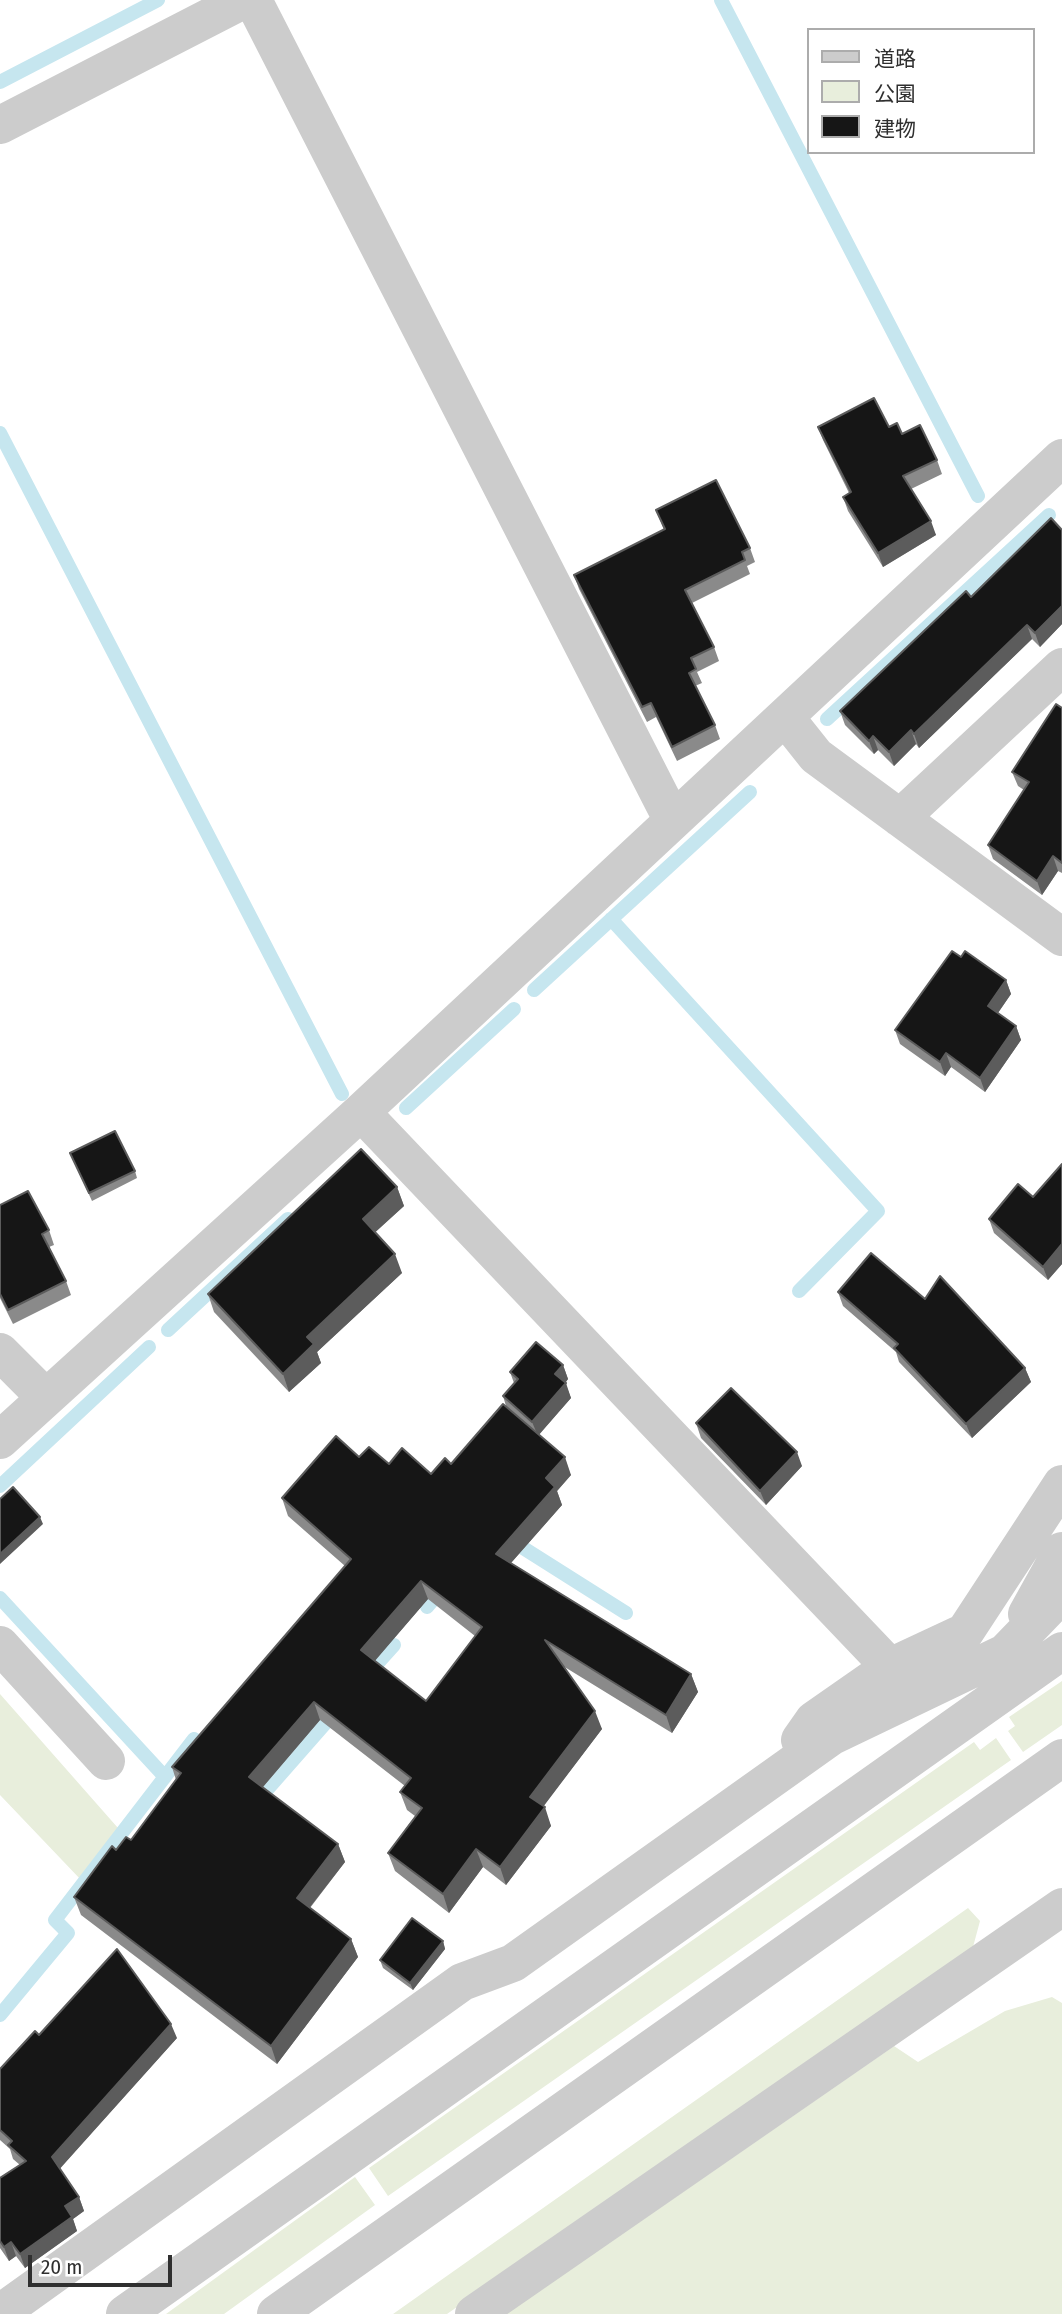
<!DOCTYPE html>
<html>
<head>
<meta charset="utf-8">
<style>
  body { margin:0 }
  #map { position:relative; width:1062px; height:2314px; overflow:hidden; background:#fff; font-family:"Fira Sans Condensed","Noto Sans JP",sans-serif }
  canvas { display:block }
  .legend { position:absolute; left:807px; top:28px; width:228px; height:126px; box-sizing:border-box; background:#fff; border:2px solid #acacac; margin:0; padding:9px 12px; list-style:none; font-size:21px; color:#2f2f2f }
  .legend li { display:flex; align-items:center; gap:14px; height:35px }
  .legend b { width:35px; border:2px solid #acacac }
  .scale { position:absolute; left:28px; top:2255px; width:144px; height:32px; box-sizing:border-box; border:4px solid #2f2f2f; border-top:0; padding-left:9px; font-size:21px; line-height:24px; white-space:nowrap; color:#2f2f2f; -webkit-text-stroke:5px #fff; paint-order:stroke }
</style>
</head>
<body>
<div id="map">
<canvas width="1062" height="2314"></canvas>
<ul class="legend">
<li><b style="height:9px;background:#ccc"></b>道路</li>
<li><b style="height:19px;background:#e8eedc"></b>公園</li>
<li><b style="height:19px;background:#161616"></b>建物</li>
</ul>
<div class="scale">20 m</div>
</div>
<script>
const g = document.querySelector('canvas').getContext('2d');
g.lineJoin = 'round';
function paint(path, color) {
  g.fillStyle = color;
  g.fill(path, 'evenodd');
}
function stroke(path, color, width, dash) {
  g.strokeStyle = color;
  g.lineWidth = width;
  g.lineCap = dash ? 'butt' : 'round';
  g.setLineDash(dash || []);
  g.stroke(path);
}
paint(new Path2D(`
  M1062 1681V1725L1023 1752 1008 1731 1015 1726 1009 1717Z
  M0 1694 118 1828 82 1881 0 1795Z
  M996 1738 1011 1760 388 2196 369 2168 974 1742 980 1750Z
  M968 1908 980 1921 973 1947 447 2314H393Z
  M1052 1997 1062 2003V2314H506L894 2046 918 2062 1005 2011Z
  M355 2177 375 2205 224 2314H166Z`), '#e8eedc');
stroke(new Path2D(`
  M721 0 978 496
  M0 82 158 0
  M0 433 342 1094
  M827 719 1049 515
  M611 919 878 1211 799 1291
  M534 990 750 792
  M406 1108 514 1009
  M168 1330 288 1219
  M0 1486 149 1347
  M509 1539 626 1613
  M0 1598 165 1777
  M427 1607 444 1587
  M367 1675 394 1645
  M252 1781 266 1791 338 1709
  M0 2015 68 1933 55 1920 194 1739 210 1750`), '#c6e6ef', 14);
stroke(new Path2D(`
  M253 0 673 821
  M0 125 243 0
  M785 717 816 756 1062 937
  M900 818 1062 667
  M361 1112 890 1667 965 1632 1062 1484
  M0 1352 46 1398
  M0 1440 361 1112 1062 458
  M1027 1614 1062 1551
  M0 1645 106 1761
  M800 1740 814 1720 890 1667
  M0 2313 462 1982 513 1963 832 1736 1005 1653 1062 1594
  M125 2314 1062 1651
  M276 2314 1062 1758
  M474 2314 1062 1907`), '#ccc', 38);
paint(new Path2D(`
  M818 427H889L902 434 937 460 942 474 911 489 936 535 883 567 848 511 843 497 849 493 823 440Z
  M656 510 750 548 755 562 747 566 750 574 692 603 714 647 719 661 697 672 702 683 695 686 715 725 720 739 677 761 656 717 647 722 579 589 574 575 664 530Z
  M1062 530V624L1040 647 1032 639 919 748 916 744 894 766 878 750 874 754 845 725 840 711 971 597Z
  M1062 708V873L1058 871 1042 895 993 859 988 845 1024 790 1018 786 1012 772Z
  M961 957 1006 980 1011 994 998 1013 1016 1026 1021 1040 985 1092 951 1067 945 1076 900 1044 895 1030Z
  M70 1153 135 1171 137 1178 92 1201Z
  M1062 1164V1264L1048 1280 994 1233 989 1219 1033 1197Z
  M397 1187 404 1206 375 1232 402 1273 317 1352 321 1363 289 1392 214 1312 208 1294Z
  M0 1205 49 1230 54 1245 49 1247 66 1281 71 1295 13 1324 0 1298Z
  M838 1292 925 1299 1025 1368 1031 1382 972 1438 899 1362 896 1352 843 1306Z
  M563 1365 568 1379 565 1383 571 1398 539 1434 571 1475 557 1491 562 1505 511 1563 691 1674 698 1692 672 1733 563 1666 602 1729 543 1806 551 1826 506 1885 483 1867 449 1913 395 1871 388 1853 415 1816 407 1810 400 1792 405 1786 320 1720 263 1787 338 1844 345 1862 310 1908 351 1939 358 1957 277 2064 81 1915 74 1897 116 1850 131 1840 176 1780 172 1767 345 1566 288 1516 282 1498 359 1457 431 1474 451 1464 506 1406 503 1396 514 1383 510 1372ZM428 1599 475 1636 426 1701 374 1661Z
  M696 1423 802 1466 766 1505 701 1438Z
  M443 1941 445 1949 413 1990 383 1968 380 1960Z
  M177 2038 59 2169 79 2197 84 2211 73 2219 77 2231 25 2268 16 2256 9 2261 0 2248V2178L20 2165 13 2159 10 2149 0 2140V2069Z`), '#8a8a8a');
paint(new Path2D(`
  M931 521 936 535 883 567 878 553Z
  M1062 606V624L1040 647 1035 633Z
  M1027 625 1032 639 919 748 914 734Z
  M911 730 916 744 894 766 889 752Z
  M873 736 878 750 874 754 869 741Z
  M1053 856 1058 871 1042 895 1037 881Z
  M1006 980 1011 994 993 1020 988 1006Z
  M1016 1026 1021 1040 985 1092 980 1078Z
  M946 1053 951 1067 945 1076 940 1062Z
  M397 1187 404 1206 369 1238 363 1219Z
  M1062 1244V1264L1048 1280 1043 1267Z
  M395 1254 402 1273 317 1352 321 1363 289 1392 283 1374 307 1337Z
  M563 1365 568 1379 561 1389 555 1374Z
  M1025 1368 1031 1382 972 1438 966 1424Z
  M566 1383 571 1398 538 1436 532 1422Z
  M797 1452 802 1466 766 1505 760 1491Z
  M565 1457 571 1475 557 1491 562 1505 503 1572 496 1554 546 1478Z
  M40 1517 43 1524 0 1564V1554Z
  M421 1581 428 1599 368 1669 361 1650Z
  M691 1674 698 1692 672 1733 666 1715Z
  M314 1702 320 1720 256 1795 249 1777Z
  M595 1711 602 1729 537 1815 530 1797Z
  M545 1807 551 1826 506 1885 500 1867Z
  M338 1844 345 1862 303 1916 297 1898Z
  M476 1849 483 1867 449 1913 443 1894Z
  M351 1939 358 1957 277 2064 271 2046Z
  M443 1941 445 1949 413 1990 410 1983Z
  M171 2024 177 2038 57 2172 52 2157Z
  M79 2197 84 2211 73 2219 77 2231 25 2268 20 2254 65 2206Z
  M11 2242 16 2256 9 2261 4 2247Z`), '#5c5c5c');
const building = new Path2D(`
  M874 398 889 427 897 423 902 434 920 425 937 460 903 476 931 521 878 553 843 497 851 492 818 427Z
  M716 480 750 548 742 552 745 560 685 590 714 647 691 658 696 669 689 673 715 725 672 747 651 703 642 707 574 575 665 529 656 510Z
  M1051 518 1062 530V606L1035 633 1027 625 914 734 911 730 889 752 873 736 869 741 840 711 966 591 971 597Z
  M1056 704 1062 708V863L1053 856 1037 881 988 845 1029 782 1012 772Z
  M952 951 961 957 965 951 1006 980 988 1006 1016 1026 980 1078 946 1053 940 1062 895 1030Z
  M115 1131 135 1171 89 1193 70 1153Z
  M361 1149 397 1187 363 1219 395 1254 307 1337 314 1344 283 1374 208 1294Z
  M1062 1164V1244L1043 1267 989 1219 1018 1184 1033 1197Z
  M28 1191 49 1230 42 1234 66 1281 8 1310 0 1294V1205Z
  M871 1253 925 1299 940 1276 1025 1368 966 1424 894 1348 898 1344 838 1292Z
  M536 1342 563 1365 555 1374 566 1383 532 1422 503 1396 518 1379 510 1372Z
  M731 1388 797 1452 760 1491 696 1423Z
  M503 1404 565 1457 546 1478 555 1487 496 1554 691 1674 666 1715 545 1640 595 1711 530 1797 545 1807 500 1867 476 1849 443 1894 388 1853 422 1808 400 1792 411 1778 314 1702 249 1777 338 1844 297 1898 351 1939 271 2046 74 1897 112 1846 116 1850 126 1837 131 1840 181 1773 172 1767 351 1559 282 1498 336 1436 359 1457 369 1447 389 1464 402 1448 431 1474 445 1458 451 1464ZM421 1581 482 1627 426 1701 361 1650Z
  M13 1487 40 1517 0 1554V1499Z
  M412 1918 443 1941 410 1983 380 1960Z
  M117 1949 171 2024 52 2157 79 2197 65 2206 72 2217 20 2254 11 2242 4 2247 0 2241V2178L26 2161 8 2145 12 2141 0 2130V2069L35 2031 39 2035Z`);
paint(building, '#161616');
stroke(building, '#5c5c5c', 2);
</script>
</body>
</html>
